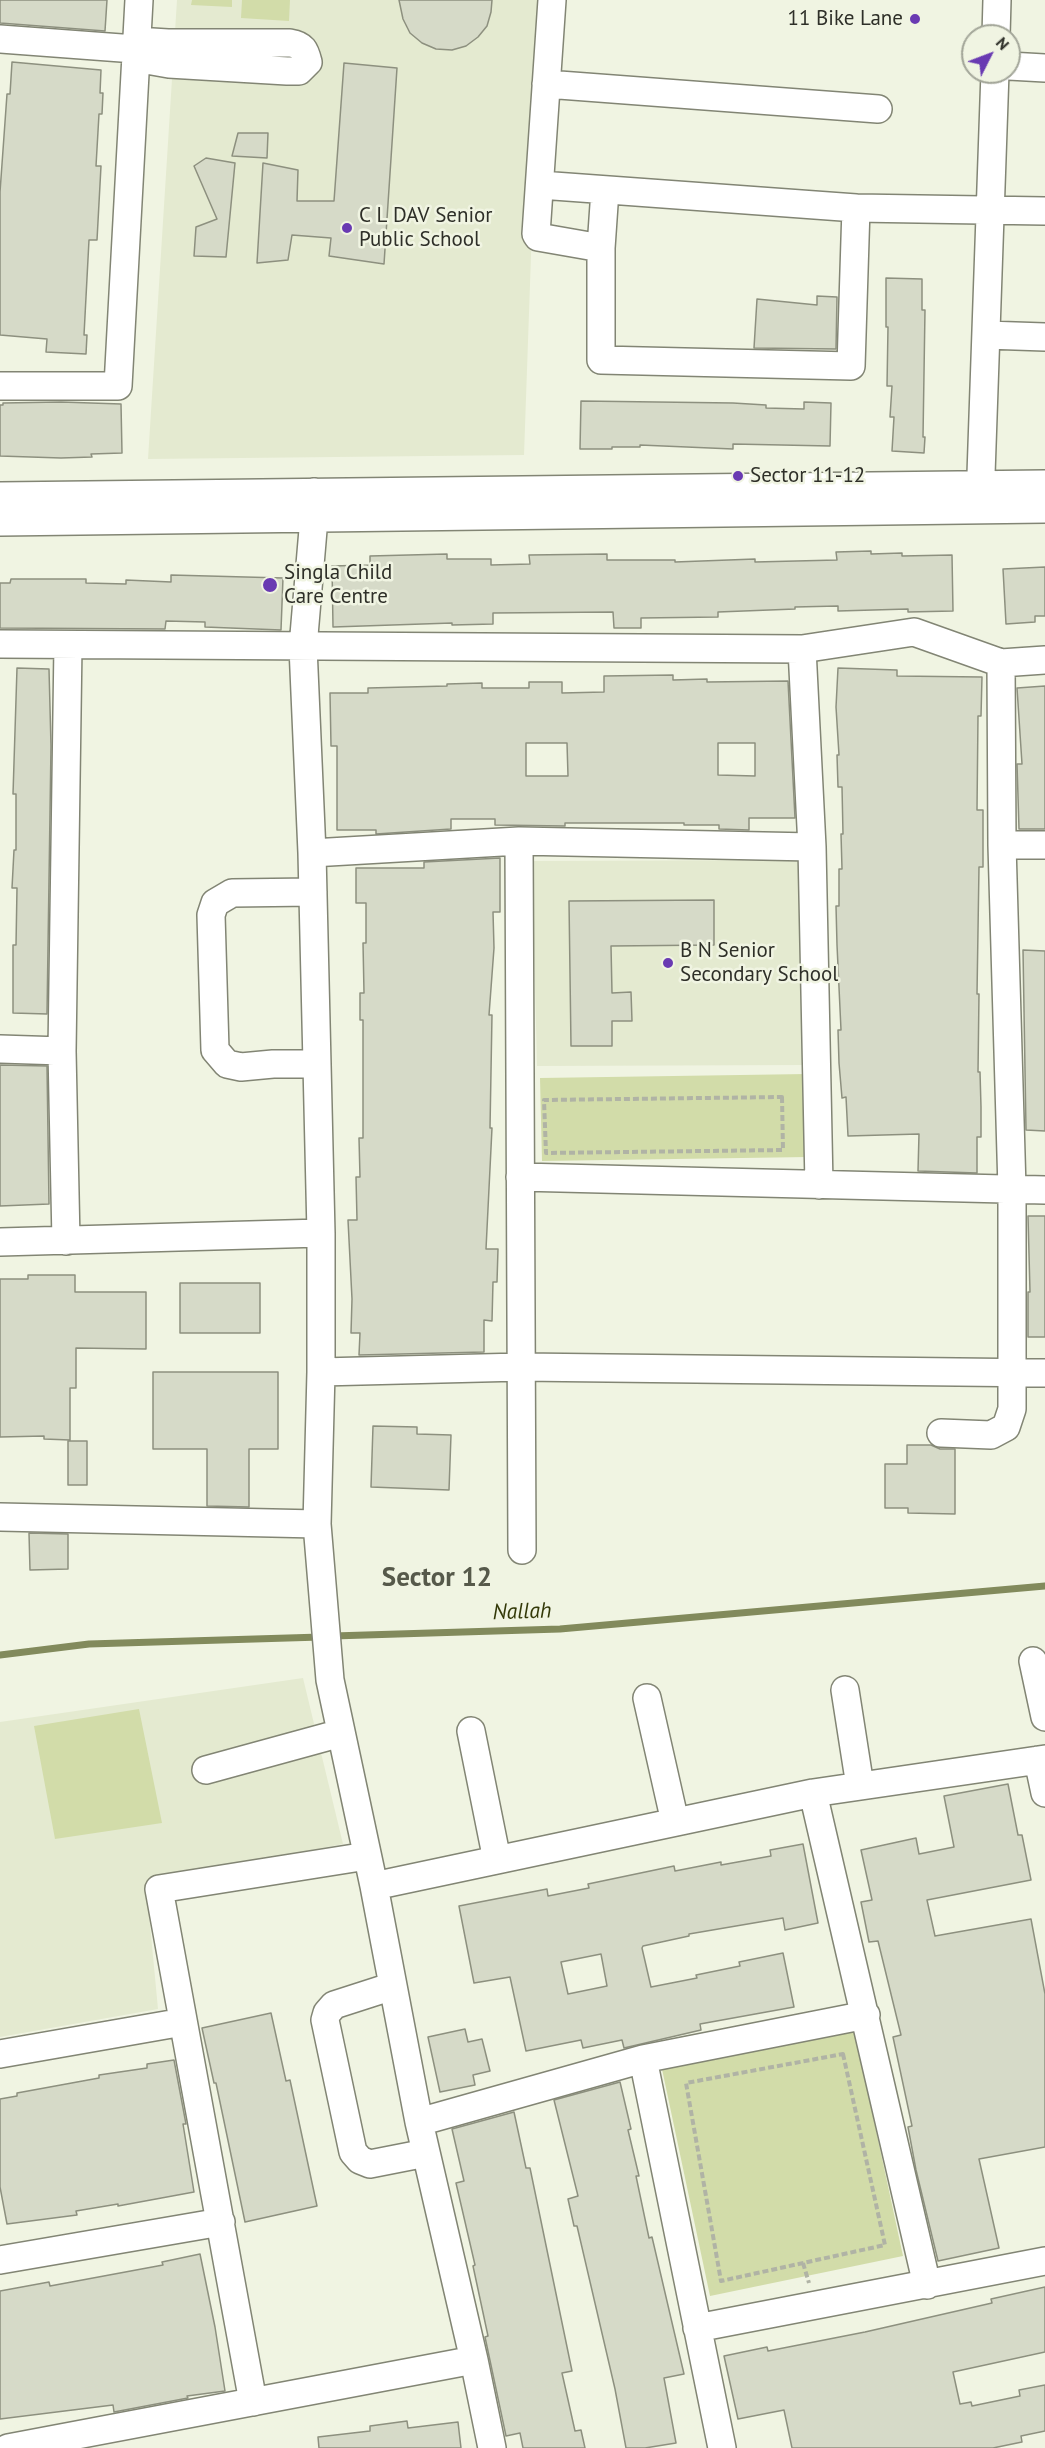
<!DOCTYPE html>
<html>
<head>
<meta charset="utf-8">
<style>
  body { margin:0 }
  #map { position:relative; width:1045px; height:2448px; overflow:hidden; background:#f0f4e2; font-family:"PT Sans",sans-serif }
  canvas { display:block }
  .north { position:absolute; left:961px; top:24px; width:60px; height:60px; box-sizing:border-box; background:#f0f4e2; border:2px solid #a2a598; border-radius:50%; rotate:48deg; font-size:16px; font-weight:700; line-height:24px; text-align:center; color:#2e2f28 }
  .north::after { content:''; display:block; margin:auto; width:21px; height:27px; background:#693ab2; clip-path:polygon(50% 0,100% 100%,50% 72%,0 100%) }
</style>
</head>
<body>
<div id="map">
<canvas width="1045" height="2448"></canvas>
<div class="north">N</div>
</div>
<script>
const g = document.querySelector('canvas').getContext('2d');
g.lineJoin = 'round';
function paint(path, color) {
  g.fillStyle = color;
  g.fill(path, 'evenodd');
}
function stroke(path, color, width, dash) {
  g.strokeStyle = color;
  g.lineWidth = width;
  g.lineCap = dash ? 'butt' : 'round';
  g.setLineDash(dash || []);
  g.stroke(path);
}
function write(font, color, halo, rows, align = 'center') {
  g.font = font + ' "PT Sans",sans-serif';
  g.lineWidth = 5;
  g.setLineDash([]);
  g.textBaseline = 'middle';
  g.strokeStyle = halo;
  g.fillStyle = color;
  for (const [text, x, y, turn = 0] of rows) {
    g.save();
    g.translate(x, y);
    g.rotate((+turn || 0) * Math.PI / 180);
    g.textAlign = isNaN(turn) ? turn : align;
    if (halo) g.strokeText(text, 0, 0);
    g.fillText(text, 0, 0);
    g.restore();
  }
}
paint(new Path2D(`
  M177 0H540L524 455 148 459Z
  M799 860 805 1065 537 1066 532 861Z
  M303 1678 343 1844 146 1882 158 2009 0 2037V1722Z`), '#e4ead0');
paint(new Path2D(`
  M192 0H232V7L191 5Z
  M242 0H290L289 21 241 18Z
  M807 1074 808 1157 542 1161 540 1078Z
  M139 1709 162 1823 55 1839 34 1726Z
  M854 2028 903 2256 710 2296 662 2069Z`), '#d2dca9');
stroke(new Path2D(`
  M333 1636 560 1629 1045 1586
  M0 1655 89 1644 321 1637`), '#828a5c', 7);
const building = new Path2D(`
  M0 0H107L105 31 0 23Z
  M399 0H492L491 12 487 26 478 37 466 46 452 50 436 49 422 43 410 33 403 19Z
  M12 62 101 70 100 93H103L102 114H99L96 166H101L97 240H89L84 335H87L86 354 46 352 47 339 0 335V192L7 94H10Z
  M344 63 397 68 384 264 329 256 331 238 292 235 288 260 257 263 263 163 298 170 297 201H334Z
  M238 133H268L267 158 232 156Z
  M206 158 235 163 226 257 194 256 196 227 217 219 194 166Z
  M886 278 922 279V310H925L923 437H925L924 453 892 451 894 417H890L892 386H887L888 327H886Z
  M817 296 837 297 836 349 754 348 757 299 817 305Z
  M581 401 733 403 766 405V408L804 409V402L831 403 830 446 733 444V449L640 445V447H612V449H580Z
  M61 402 121 404 122 453 91 454 92 457 61 458 0 456V405H3V403Z
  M871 551V554L902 553V556L952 555 953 611 908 612V609L838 611V606L795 607V609L718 612V617L641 618V628H614L613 612 493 613V624L452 625V623L333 627 332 566 370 565V556L447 554V559H491V565L530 564 529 555 607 554V560H675V562L755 559V562L837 560 836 552Z
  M1045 567V616H1035V622L1006 624 1003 569Z
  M171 575 283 578 281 630 205 627V622L166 621 165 629 0 628V583H10L11 579H86V583L126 584V580L171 582Z
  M17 668 49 669 51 746 47 1014 13 1013V945H16L17 888H12L14 850H16V794H13Z
  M838 668 897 670V676L982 677 981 716H978L977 810H983V867H979L977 994H979L978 1072H980L981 1107V1137H977V1173L918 1171 919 1134 848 1136 846 1097 842 1098 839 1063 838 1030H841L837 945 836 906H839V869H842L841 834H843L842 787H838L837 755H839L836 707Z
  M673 675V680L707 679V682L788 681 795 818H749V830L719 829V825H684V823H565V826L495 825V819H451V829L376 834V830H337V746H331L330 693H368V688L447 686V684L482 683V688H529V682H562V693L604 692V676ZM526 743H567L568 776H526ZM718 743H755V776L718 775Z
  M1045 686V829H1019L1017 764H1022L1017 688Z
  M500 858V912H493L494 948 489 1015H492L490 1128H492L486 1249H498L497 1282H493L492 1321 484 1320V1352L359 1355 360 1333H351L352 1299 348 1220H357L356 1177H360L359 1138H363V1020H360V993H364L363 943H366V903H356V868H424V862Z
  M714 900V945L611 946 612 993 631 992 632 1021H612V1046H571L569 901Z
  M1023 950 1045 951V1131L1026 1130Z
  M0 1065 47 1066 49 1204 0 1206Z
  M1028 1216H1045V1337H1028V1292H1030Z
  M28 1275H75V1292H146V1349L76 1348V1388H70V1440L44 1439V1436L0 1437V1279H28Z
  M180 1283H260V1333H180Z
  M153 1372H278V1449H249V1507L207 1506V1449H153Z
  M373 1426 417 1427V1434L451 1435 449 1490 371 1487Z
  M68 1441H87V1485H68Z
  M907 1445H931L940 1449H955V1514L908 1513V1508H885V1464H907Z
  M29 1533 68 1534V1569L30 1570Z
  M1008 1784 1018 1835H1022L1031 1880 927 1900 935 1936 1031 1919 1045 1994V2147L979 2159 999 2248 938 2261 916 2170 908 2127 912 2126 893 2037 901 2035 878 1941 869 1942 861 1902 872 1900 861 1850 916 1838 919 1854 954 1847 944 1796Z
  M803 1844 818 1923 785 1930 783 1918 689 1934V1936L643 1946 642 1948 651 1987 697 1978 696 1975 740 1966 739 1962 783 1953 794 2007 700 2024 701 2030 624 2048 622 2040 583 2048 581 2040 526 2051 510 1977 474 1983 459 1906 547 1889 548 1896 589 1888 588 1884 674 1866 675 1871 721 1862V1865L771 1856 770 1850ZM601 1954 607 1986 568 1994 561 1962Z
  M271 2013 286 2081 290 2080 317 2206 245 2222 216 2083H214L202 2028Z
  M465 2029 468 2042 482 2039 490 2071 473 2075 475 2085 440 2092 428 2037Z
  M174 2060 186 2124H183L194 2192 118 2206V2204L76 2211 77 2215 7 2224 0 2187V2099L17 2096V2093L99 2078V2075L147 2068V2064Z
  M620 2082 631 2129 628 2130 639 2176H636L649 2238 652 2237 684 2374 664 2378 676 2443 645 2448H626L615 2389 577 2226H574L568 2199 578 2196 554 2100Z
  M514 2112 526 2168H530L572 2371 562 2373 575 2431 581 2430 585 2448H523L520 2433 506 2436 485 2337 488 2336 473 2266 475 2265 456 2183 464 2181 452 2129Z
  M200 2254 215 2327 225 2391 187 2396 188 2398 114 2412 113 2405 0 2419V2291L49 2282 50 2286 163 2265 162 2262Z
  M1045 2287V2352L953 2372 960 2404 971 2402 972 2406 1020 2396 1019 2390 1045 2385V2431L1021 2436 1022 2442 993 2448H792L784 2410 738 2419 724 2356 767 2347 768 2351 865 2332 992 2303 991 2299Z
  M407 2421 408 2428 458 2422 461 2448H319L318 2437 370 2431V2426Z`);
paint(building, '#d6dac8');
stroke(building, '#8d907f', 1.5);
const minor = new Path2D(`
  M552 0 536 234 538 237 601 248V360L851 366 856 208 1045 211
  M996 36 997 0
  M0 39 135 49
  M135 58 169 64 287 71H299L308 62C305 50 303 45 290 43H168L136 41
  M1009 66 1045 68
  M546 84 878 109
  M540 185 856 208
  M601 248 605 190
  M986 335 1045 337
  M0 386H118L139 0
  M314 492V518L303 647 312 853 321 1233V1372L317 1524 330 1680 374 1886 419 2122 474 2360 492 2448
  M0 496 1045 484
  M980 503 995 72
  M0 522 1045 509
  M0 644 802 649 914 632 1001 663 1045 660
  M802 649 812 847 819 1185
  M519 841 522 1550
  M1002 845H1045
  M312 853 519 841 812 847
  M313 892 232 893 215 903 211 915 215 1050 227 1064 241 1067 273 1064H317
  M0 1049 62 1051
  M520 1177 1045 1190
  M66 1241 62 1051 68 645
  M0 1242 321 1233
  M321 1372 521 1367 1045 1373
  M941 1433 991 1435 1006 1427 1012 1409V1189L1002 845 1001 663
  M0 1517 317 1524
  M1033 1661 1045 1717
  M845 1690 860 1786
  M647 1698 675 1822
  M471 1731 497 1860
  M1038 1760 1045 1793
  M206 1770 341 1733
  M813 1793 927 2285
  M374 1886 813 1793 1045 1759
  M393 1986 334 2005 327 2013 325 2020 353 2152 360 2160 370 2164 426 2153
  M0 2054 183 2022
  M643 2059 722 2448
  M419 2122 643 2059 866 2015
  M0 2260 221 2222
  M697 2328 1045 2261
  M253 2402 159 1889 367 1856
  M8 2448 474 2360`);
stroke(minor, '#828574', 30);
stroke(new Path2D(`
  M782 1097 783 1150 546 1153 544 1100Z
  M843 2054 885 2245 721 2281 686 2083Z
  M803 2263 809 2283`), '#b0b3a5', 4, [6, 3]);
stroke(minor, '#fff', 27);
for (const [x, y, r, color] of [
  [915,19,6,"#693ab2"],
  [347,228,6,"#693ab2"],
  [738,476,6,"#693ab2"],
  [270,585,8,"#693ab2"],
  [668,963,6,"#693ab2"]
]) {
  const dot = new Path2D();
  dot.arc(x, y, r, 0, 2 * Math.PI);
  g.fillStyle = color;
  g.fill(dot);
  stroke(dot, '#f0f4e2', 2);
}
write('21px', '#2e2f28', '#f0f4e2', [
  ["11 Bike Lane",903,19,"right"],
  ["C L DAV Senior",359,216],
  ["Public School",359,240],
  ["Sector 11-12",750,476],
  ["Singla Child",284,573],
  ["Care Centre",284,597],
  ["B N Senior",680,951],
  ["Secondary School",680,975]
], 'left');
write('italic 22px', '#333908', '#f0f4e2', [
  ["Nallah",522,1612,-2]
]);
write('bold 27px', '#56594a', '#f0f4e2', [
  ["Sector 12",437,1578]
]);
</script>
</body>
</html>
